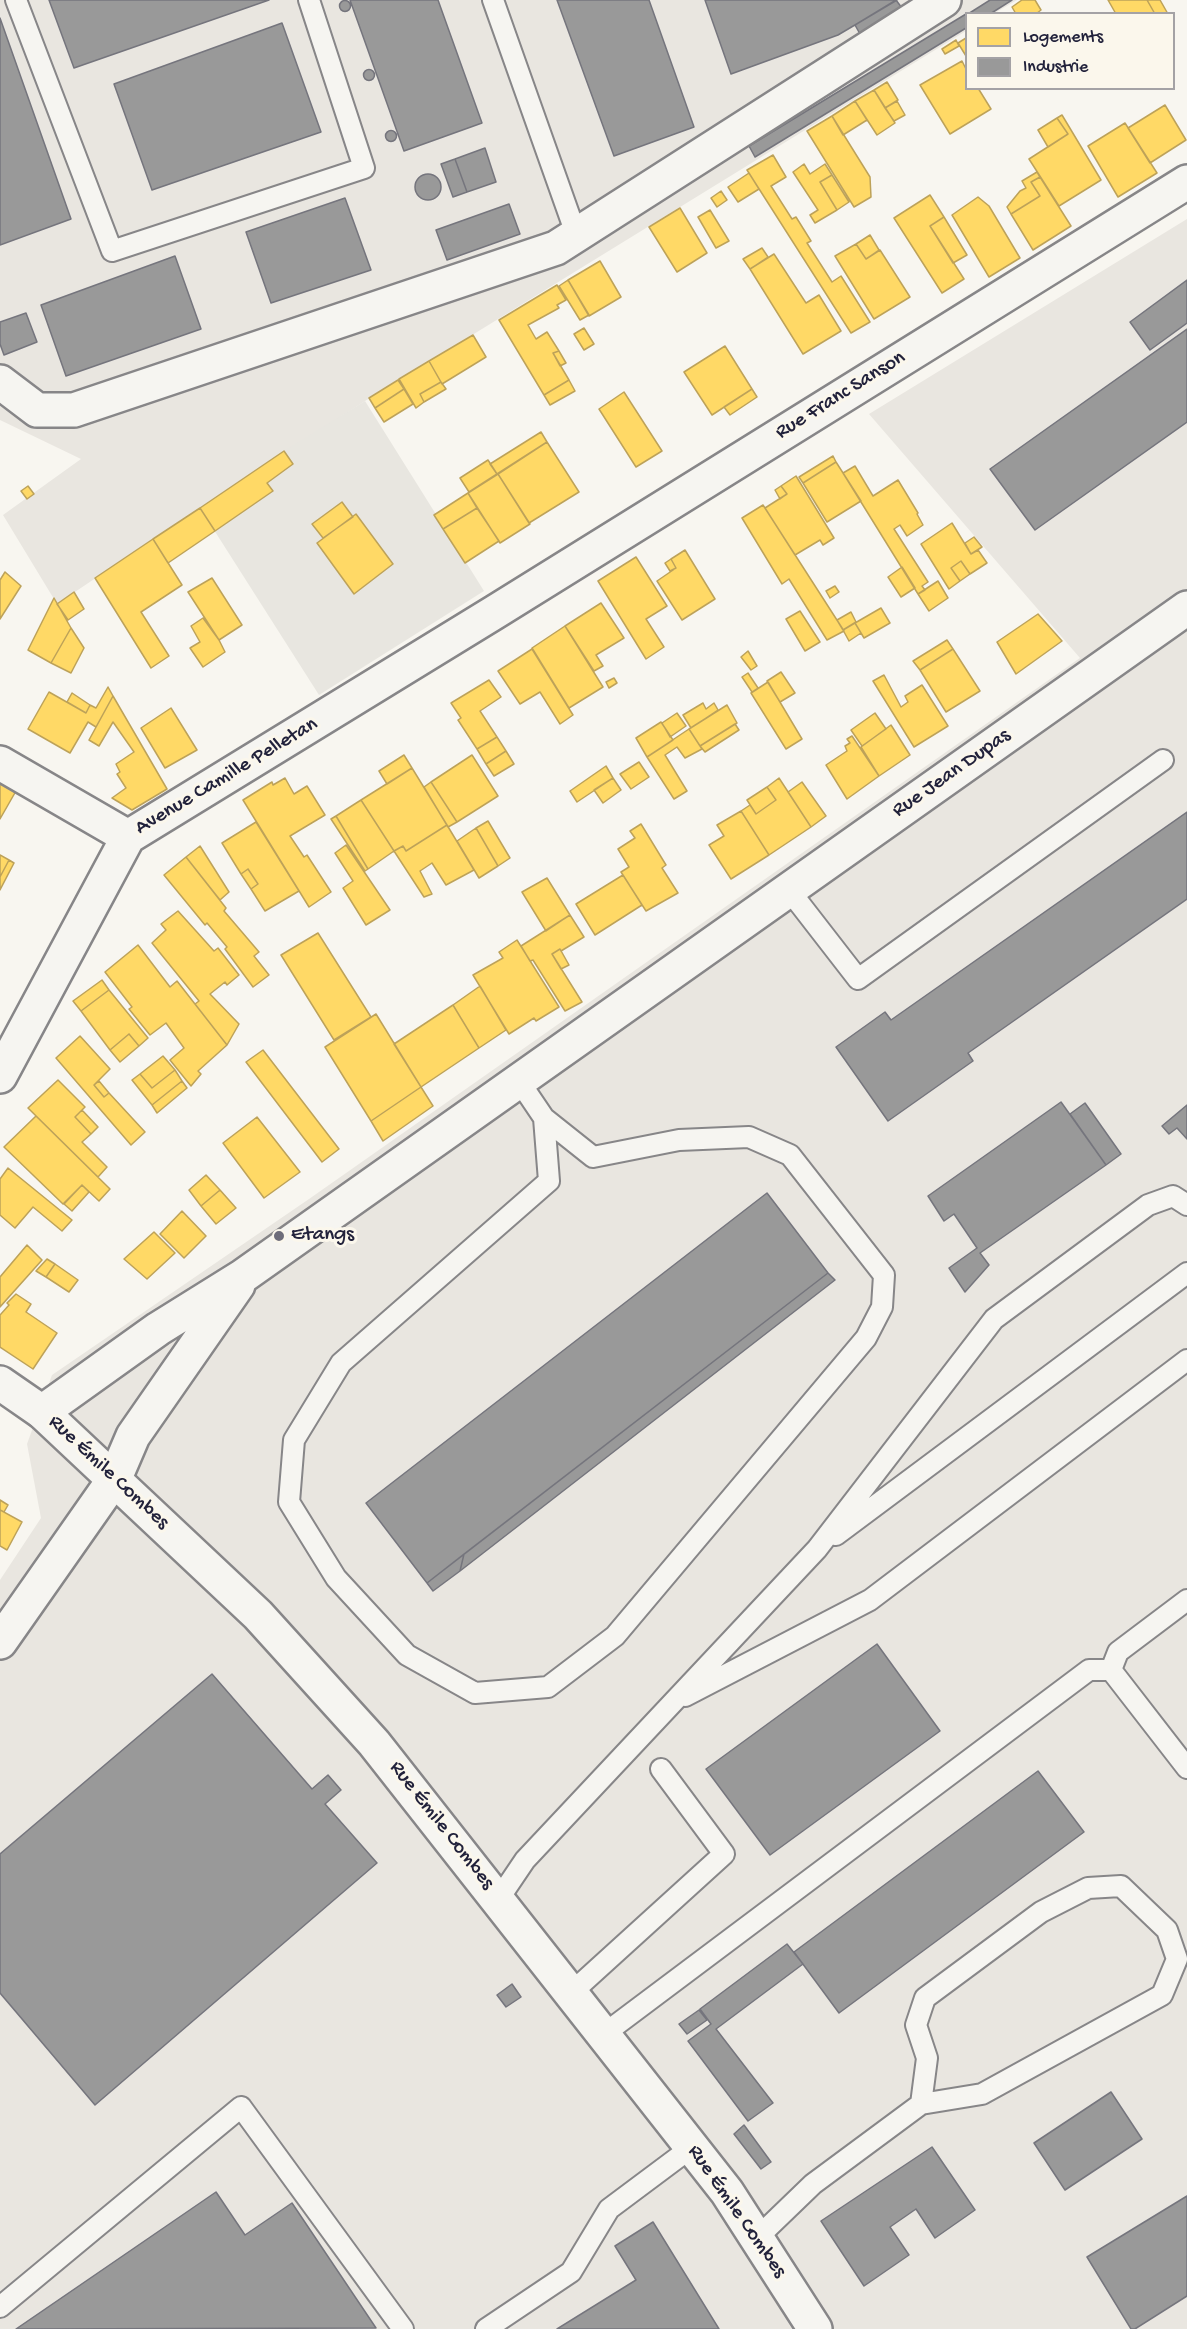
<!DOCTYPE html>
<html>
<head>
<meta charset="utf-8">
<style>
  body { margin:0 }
  #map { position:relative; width:1187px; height:2329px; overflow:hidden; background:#f8f6f0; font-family:"Gochi Hand",sans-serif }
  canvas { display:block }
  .legend { position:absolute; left:965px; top:12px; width:210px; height:78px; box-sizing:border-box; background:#fbf7ec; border:2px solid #a4a2a5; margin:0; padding:8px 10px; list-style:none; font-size:18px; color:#22223b }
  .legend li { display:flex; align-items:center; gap:12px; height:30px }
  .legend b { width:30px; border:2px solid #a4a2a5 }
</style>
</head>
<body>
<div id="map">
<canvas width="1187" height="2329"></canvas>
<ul class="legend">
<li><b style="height:16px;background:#ffd966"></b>Logements</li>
<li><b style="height:16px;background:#999"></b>Industrie</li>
</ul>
</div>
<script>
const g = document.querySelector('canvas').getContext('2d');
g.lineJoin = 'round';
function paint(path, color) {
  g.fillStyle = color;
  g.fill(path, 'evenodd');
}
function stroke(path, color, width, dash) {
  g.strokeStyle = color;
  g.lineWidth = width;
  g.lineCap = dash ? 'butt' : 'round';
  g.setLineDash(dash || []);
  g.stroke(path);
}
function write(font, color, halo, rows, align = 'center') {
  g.font = font + ' "Gochi Hand",sans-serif';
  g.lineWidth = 6;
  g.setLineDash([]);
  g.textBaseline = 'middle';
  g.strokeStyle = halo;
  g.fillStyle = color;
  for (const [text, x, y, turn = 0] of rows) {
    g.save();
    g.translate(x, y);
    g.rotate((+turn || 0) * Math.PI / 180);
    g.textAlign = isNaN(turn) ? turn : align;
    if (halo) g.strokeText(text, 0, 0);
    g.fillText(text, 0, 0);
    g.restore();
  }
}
paint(new Path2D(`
  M0 0H1017L995 13 966 14V31L365 401 200 508 57 604 3 515 81 459 0 420Z
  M1187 219V2329H0V1580L41 1518 27 1444 52 1375 309 1199 1080 658 869 414Z`), '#e9e6e0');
paint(new Path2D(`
  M365 401 484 591 319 695 200 508 284 451Z`), '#e8e6e0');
const homes = new Path2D(`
  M1022 0H1035L1041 10 1036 14H1016L1012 7Z
  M1108 0H1147L1155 14H1116Z
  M1147 0H1160L1168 14H1155Z
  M966 38V56L958 43Z
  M956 40 959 46 945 54 942 49Z
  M962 61 966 69V88H978L991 109 950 134 920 85Z
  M887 82 898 100 885 108 874 90Z
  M874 90 895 123 877 135 855 101Z
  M855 101 867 120 843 135 832 116Z
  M897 101 905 115 894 121 885 108Z
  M1165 105 1186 140 1150 163 1128 128Z
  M1062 115 1101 180 1059 206 1029 159 1068 134 1057 118Z
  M832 116 870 177 871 197 854 207 807 131Z
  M1057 118 1068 134 1048 147 1038 130Z
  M1125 123 1157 173 1118 197 1088 146Z
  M773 155 786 177 771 186 792 219 796 217 811 241 807 243 832 282 841 276 870 322 851 333 747 170Z
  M804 164 810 174 825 164 832 175 820 182 837 210 815 223 810 215 818 210 793 172Z
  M1037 172 1040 177 1031 182 1040 196 1011 214 1007 207 1020 191 1026 188 1022 181Z
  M749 173 759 189 738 202 728 187Z
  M832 175 849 202 837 210 820 182Z
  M1040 177 1071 226 1033 250 1011 214 1040 196 1031 182Z
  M721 191 727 200 717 207 711 198Z
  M930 195 944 217 930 226 964 279 942 293 894 218Z
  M978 197 989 206 1020 258 989 277 952 215Z
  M680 208 707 253 677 272 649 227Z
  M710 210 729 241 716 248 698 217Z
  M944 217 967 255 953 263 930 226Z
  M870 235 879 250 866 259 856 244Z
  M856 244 866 259 880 250 910 297 874 319 835 256Z
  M762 248 768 257 750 269 743 259Z
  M774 254 806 303 819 295 841 331 803 354 750 269Z
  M600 261 621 297 589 316 568 280Z
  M568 280 589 315 580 320 559 286Z
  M557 285 566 300 557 305 559 308 528 325 536 339 547 332 559 351 553 353 569 380 544 395 499 320Z
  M584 328 594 344 584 350 574 334Z
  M473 335 486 357 442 384 429 361Z
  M725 346 752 389 712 415 684 372Z
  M559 351 566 363 560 366 553 353Z
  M429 361 441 382 420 394 424 402 416 408 399 379Z
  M398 380 404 389 375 408 369 398Z
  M569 380 575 391 550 405 544 395Z
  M441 382 446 389 424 402 420 394Z
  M404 389 413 404 384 422 375 408Z
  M752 389 757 397 730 415 724 407Z
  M624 392 662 451 636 467 599 409Z
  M541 432 547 442 497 474 490 464Z
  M547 442 579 492 529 523 498 474Z
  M284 451 293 464 267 483 273 491 215 531 200 508Z
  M833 456 836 462 803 483 799 477Z
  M488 460 497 474 469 492 460 478Z
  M836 462 861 501 827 522 803 483Z
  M855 466 873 496 898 480 918 513 917 514 923 525 907 536 900 525 894 529 928 582 922 586 925 590 918 594 843 473Z
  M498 474 530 524 500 543 468 493Z
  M796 476 834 538 823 545 820 540 795 555 765 508 787 494 781 486Z
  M28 486 34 494 27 499 21 491Z
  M781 486 787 494 780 499 775 490Z
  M468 493 477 508 443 529 434 515Z
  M342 502 353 517 323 538 312 524Z
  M763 505 844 631 827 640 789 579 782 584 742 518Z
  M200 508 215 531 168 563 153 539Z
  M477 508 499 541 465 563 443 529Z
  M356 514 393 564 354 594 317 543Z
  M952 523 971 554 978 550 987 563 970 574 961 561 951 568 960 581 949 589 921 544Z
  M974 537 982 547 971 554 965 543Z
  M153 539 182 585 141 612 169 656 151 668 95 578Z
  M685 550 715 599 682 620 657 581 676 568 671 559Z
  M636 557 667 606 646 619 664 647 646 659 598 581Z
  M671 559 676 568 670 571 665 563Z
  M961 561 970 574 960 581 951 568Z
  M902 567 915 588 901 597 888 577Z
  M5 572 21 586 0 619V580Z
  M212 578 242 625 219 640 188 592Z
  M938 581 948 598 929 611 918 594Z
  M835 586 839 592 830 598 826 591Z
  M74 592 84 609 68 620 57 604Z
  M54 598 71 628 51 663 28 650Z
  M601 603 624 638 596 655 603 666 594 671 565 626Z
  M881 608 890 623 864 638 855 623Z
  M800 611 820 642 805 651 786 619Z
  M851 612 856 622 843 630 837 620Z
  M1038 614 1062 641 1016 674 997 642Z
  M203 618 219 640 225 652 203 667 190 648 200 642 191 626Z
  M855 623 861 633 849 641 843 630Z
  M565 626 603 687 569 708 532 648Z
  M71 628 84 648 71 673 51 663Z
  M947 640 953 649 920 670 913 661Z
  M532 649 573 715 560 724 540 692 520 704 498 671Z
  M953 649 980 691 946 712 920 670Z
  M748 651 757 666 751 670 741 657Z
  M781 672 795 693 780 702 767 681Z
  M748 673 758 688 752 692 742 677Z
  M884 675 901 707 908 702 905 696 922 685 948 726 914 747 873 681Z
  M614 678 617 683 609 688 606 682Z
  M489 680 501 697 480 711 497 737 477 749 458 720 461 718 451 703Z
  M768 682 802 739 786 749 751 693Z
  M108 687 113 696 96 727 88 722 70 753 28 729 49 692 86 713 90 705 96 708Z
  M72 693 90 705 86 713 67 702Z
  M113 696 167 789 132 810 112 798 126 788 117 774 120 772 116 764 134 752 113 722 99 746 89 740Z
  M703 703 706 709 714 703 718 710 691 728 683 715Z
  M727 705 737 723 700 746 689 729Z
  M171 708 197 750 165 768 141 728Z
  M677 713 686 726 670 737 662 723Z
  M875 713 886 729 862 746 851 730Z
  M661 722 673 740 647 757 636 738Z
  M735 724 739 730 705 752 700 746Z
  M891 725 910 755 879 776 861 747Z
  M689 729 702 749 685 758 677 747 665 755 687 791 674 799 647 757Z
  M852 736 879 776 847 799 826 765 847 751 845 746 850 743 847 739Z
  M497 737 506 751 486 764 477 749Z
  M506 751 514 764 494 776 486 764Z
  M404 755 412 768 387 784 379 771Z
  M472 755 498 796 457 822 431 782Z
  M639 762 649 777 631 789 620 774Z
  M606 766 613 778 577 802 570 791Z
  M412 768 447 825 406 851 403 846 394 851 361 800Z
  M285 778 294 794 307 786 325 815 290 836 304 857 307 855 331 892 309 907 243 800 272 782 273 785Z
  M613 778 621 790 603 803 594 790Z
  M779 778 811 827 769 855 741 811 750 805 756 814 776 800 767 787Z
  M0 781 16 791 0 819Z
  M431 782 457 822 448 827 424 787Z
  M802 782 826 816 811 827 788 792Z
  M767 787 776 800 756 814 747 800Z
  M361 800 394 851 368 869 336 816Z
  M741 811 769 855 731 879 709 845 724 836 717 825Z
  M336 816 368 869 365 871 331 819Z
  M488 821 510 858 498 866 476 828Z
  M256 822 299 891 265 911 251 889 258 884 248 869 241 874 222 843Z
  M641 824 666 865 662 868 678 893 646 911 621 872 629 867 618 849 635 838 630 831Z
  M447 825 474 870 446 885 432 863 420 871 432 894 424 897 394 851 403 846 406 851Z
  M476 828 498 866 479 878 457 841Z
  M346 845 390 910 366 925 343 888 353 881 335 853Z
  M200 846 229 892 220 900 186 857Z
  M0 855 9 860 0 877Z
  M186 857 226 908 224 911 259 952 254 956 269 975 253 987 225 949 227 947 207 923 205 925 164 875Z
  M9 860 14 863 0 890V877Z
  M248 869 258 884 251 889 241 874Z
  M623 875 642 905 595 935 576 904Z
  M547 878 570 915 546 931 522 892Z
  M178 911 214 951 218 948 239 975 227 985 225 982 210 994 239 1024 227 1045 195 1004 199 1001 152 943 166 930 161 924Z
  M570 915 584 937 561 951 560 949 552 954 582 1002 565 1011 533 960 530 961 521 946Z
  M318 933 371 1017 334 1040 281 955Z
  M517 940 559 1007 536 1021 534 1018 509 1034 473 975 503 958 499 952Z
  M138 945 170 987 177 981 227 1045 198 1071 201 1074 191 1086 170 1060 184 1048 166 1023 150 1035 129 1009 132 1007 105 972Z
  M560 949 569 965 561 969 552 954Z
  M102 980 109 990 81 1011 73 1001Z
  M480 986 506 1030 479 1048 453 1005Z
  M109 990 148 1038 139 1046 129 1034 110 1050 81 1011Z
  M453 1005 479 1048 421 1087 394 1044Z
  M376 1014 421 1087 371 1121 325 1047Z
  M129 1034 139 1046 120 1062 110 1050Z
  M80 1036 110 1069 94 1085 104 1097 109 1093 145 1132 131 1145 56 1058Z
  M263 1050 339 1149 322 1162 246 1062Z
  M163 1056 175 1070 152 1088 140 1074Z
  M175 1070 182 1081 152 1105 132 1080 140 1074 152 1088Z
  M58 1080 85 1107 75 1117 91 1134 82 1142 107 1167 98 1177 28 1108Z
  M99 1081 109 1093 104 1097 94 1085Z
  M182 1081 187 1088 157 1113 152 1105Z
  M421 1087 433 1106 383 1141 371 1121Z
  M82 1110 98 1127 91 1134 75 1117Z
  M36 1116 110 1189 99 1201 82 1185 63 1204 4 1147Z
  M257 1117 300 1172 264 1198 223 1143Z
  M8 1168 72 1220 62 1231 33 1207 15 1228 0 1215V1179Z
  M206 1175 220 1190 201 1206 189 1190Z
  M82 1185 89 1192 72 1211 64 1204Z
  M220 1190 236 1208 216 1224 201 1206Z
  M182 1211 206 1236 184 1258 160 1234Z
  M154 1232 175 1253 147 1279 124 1259Z
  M27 1245 42 1260 0 1307V1277Z
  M47 1259 55 1264 46 1277 36 1271Z
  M55 1264 78 1280 69 1292 46 1277Z
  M16 1294 31 1304 26 1312 57 1333 33 1369 0 1347V1315L9 1305 7 1303Z
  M0 1500 8 1505 4 1512 0 1510Z
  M0 1510 22 1522 7 1550 0 1546Z`);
paint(homes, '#ffd966');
stroke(homes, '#bda259', 1.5);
const industry = new Path2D(`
  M49 0H269L74 68Z
  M350 0H438L482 123 404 151Z
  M557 0H649L694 127 614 156Z
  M705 0H897L838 35 731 74Z
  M896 0 902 8 860 34 855 25Z
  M990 0H1012L990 14H968Z
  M339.5 6a5.5 5.5 0 1 1 11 0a5.5 5.5 0 1 1-11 0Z
  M966 14V28L755 157 749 146Z
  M0 18 71 219 0 245Z
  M282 23 321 132 152 190 114 84Z
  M363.5 75a5.5 5.5 0 1 1 11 0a5.5 5.5 0 1 1-11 0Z
  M385.5 136a5.5 5.5 0 1 1 11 0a5.5 5.5 0 1 1-11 0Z
  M485 148 496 182 467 192 455 159Z
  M455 159 467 192 453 197 441 164Z
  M415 187a13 13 0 1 1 26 0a13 13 0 1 1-26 0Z
  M345 198 371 270 271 303 246 232Z
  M509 204 520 234 447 260 436 230Z
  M175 256 201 329 66 376 41 305Z
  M1187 280V323L1150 350 1130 322Z
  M26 313 37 342 4 355 0 344V322Z
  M1187 329V422L1035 530 990 469Z
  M1187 812V899L968 1053 973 1061 888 1121 836 1047 885 1012 891 1020Z
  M1061 1102 1106 1165 980 1253 989 1265 965 1292 949 1268 977 1248 954 1214 944 1221 928 1196Z
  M1085 1103 1121 1154 1106 1165 1070 1114Z
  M1187 1105V1139L1177 1128 1169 1134 1162 1126Z
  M767 1193 828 1273 427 1583 366 1503Z
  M828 1273 835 1280 460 1571 464 1554Z
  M464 1554 460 1571 433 1591 427 1583Z
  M877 1644 940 1731 770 1855 706 1769Z
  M212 1674 312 1789 328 1775 341 1790 325 1804 377 1863 95 2105 0 1993V1854Z
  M1038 1771 1084 1832 839 2013 794 1952Z
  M787 1944 803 1964 716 2029 773 2103 748 2121 688 2041 711 2024 700 2009Z
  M512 1984 521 1997 506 2007 497 1995Z
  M699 2010 707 2020 687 2034 679 2024Z
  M1111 2092 1142 2139 1065 2190 1034 2143Z
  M744 2125 771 2162 761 2169 734 2134Z
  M932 2147 975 2210 935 2238 916 2209 890 2227 909 2255 864 2286 821 2221Z
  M216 2192 245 2235 292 2203 376 2328 16 2329Z
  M1187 2196V2296L1135 2329H1131L1087 2257Z
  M653 2222 719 2329H557L636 2280 615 2246Z`);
paint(industry, '#999');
stroke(industry, '#75757d', 1.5);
const service = new Path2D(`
  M16 0 112 251 364 168 309 0
  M493 0 576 234
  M789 890 858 979 1163 760
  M519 1081 544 1118 549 1181 341 1363 294 1440 289 1502 336 1578 407 1655 475 1693 548 1687 615 1636 866 1338 882 1307 884 1275 790 1155 749 1137 679 1140 593 1157 544 1118
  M836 1535 1187 1273
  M1187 1600 1118 1652 1111 1670 1187 1768
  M685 1696 870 1600 1187 1360
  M498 1900 525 1860 817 1549 994 1319 1148 1205 1173 1196 1187 1205
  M571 1993 724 1854 661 1769
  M604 2034 1089 1670H1111
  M757 2238 813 2184 921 2104 982 2094 1162 1995 1177 1959 1167 1930 1121 1886 1088 1888 1041 1912 925 1998 916 2025 927 2058 921 2104
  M0 2307 241 2107 403 2329
  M486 2329 571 2272 609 2209 692 2147`);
const minor = new Path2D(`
  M0 382 37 410H74L556 248 944 0
  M0 763 128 837
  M0 1076 128 837 495 612 1187 182
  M42 1412 158 1329 243 1276 1187 608
  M0 1642 115 1478 133 1436 238 1285`);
const tertiary = new Path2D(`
  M0 1383 42 1412 258 1615 374 1743 727 2192 815 2329`);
stroke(service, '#878688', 24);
stroke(minor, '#878688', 38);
stroke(tertiary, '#878688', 38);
stroke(service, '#f6f5f1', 20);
stroke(minor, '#f6f5f1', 33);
stroke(tertiary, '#f6f5f1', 33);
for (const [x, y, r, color] of [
  [279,1236,6,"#6d6c7a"]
]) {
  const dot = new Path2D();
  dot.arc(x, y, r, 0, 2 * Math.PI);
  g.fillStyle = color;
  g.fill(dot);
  stroke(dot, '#fbf7ec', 2);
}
write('21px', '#22223b', '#fbf7ec', [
  ["Rue Franc Sanson",841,396,-32],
  ["Rue Jean Dupas",952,774,-35],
  ["Avenue Camille Pelletan",227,777,-31],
  ["Rue Émile Combes",108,1473,43],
  ["Rue Émile Combes",441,1826,52],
  ["Rue Émile Combes",736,2212,55]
]);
write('21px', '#22223b', '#fbf7ec', [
  ["Etangs",291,1236]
], 'left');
</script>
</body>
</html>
